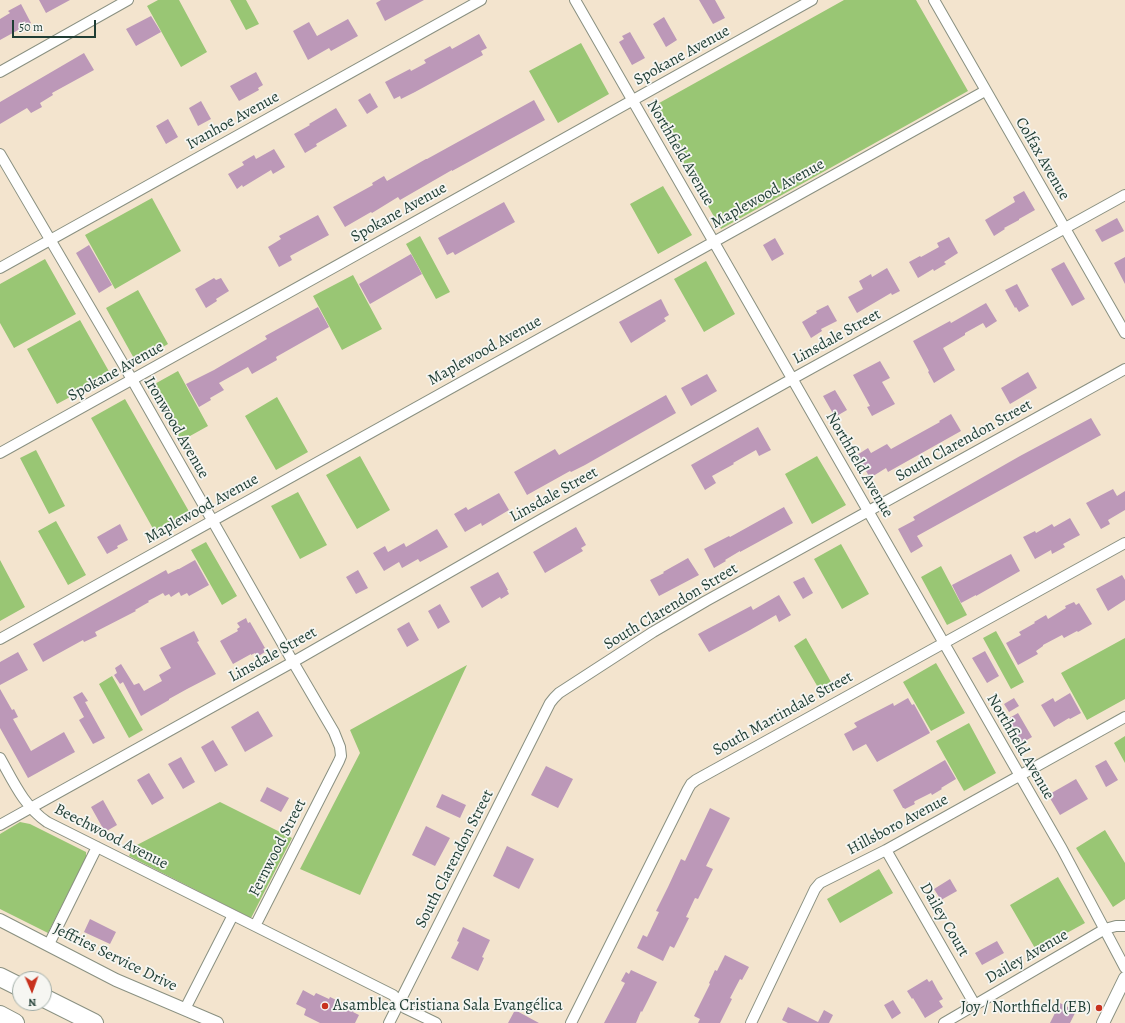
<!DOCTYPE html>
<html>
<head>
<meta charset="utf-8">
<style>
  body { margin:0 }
  #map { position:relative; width:1125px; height:1023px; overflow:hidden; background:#f3e4ce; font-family:Alegreya,serif }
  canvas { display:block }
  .north { position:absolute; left:12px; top:971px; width:40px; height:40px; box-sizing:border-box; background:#f6f6f2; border:1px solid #a0aca6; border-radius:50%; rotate:178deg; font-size:11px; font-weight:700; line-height:16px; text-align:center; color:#1f3d34 }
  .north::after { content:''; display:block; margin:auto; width:14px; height:18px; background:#c8321e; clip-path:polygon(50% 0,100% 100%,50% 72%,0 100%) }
  .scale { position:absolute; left:12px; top:20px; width:84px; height:18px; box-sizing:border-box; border:2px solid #1f3d34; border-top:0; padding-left:5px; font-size:12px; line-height:14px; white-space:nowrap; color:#1f3d34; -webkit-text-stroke:3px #f6f6f2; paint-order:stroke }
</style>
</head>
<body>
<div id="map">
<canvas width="1125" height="1023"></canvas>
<div class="north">N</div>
<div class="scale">50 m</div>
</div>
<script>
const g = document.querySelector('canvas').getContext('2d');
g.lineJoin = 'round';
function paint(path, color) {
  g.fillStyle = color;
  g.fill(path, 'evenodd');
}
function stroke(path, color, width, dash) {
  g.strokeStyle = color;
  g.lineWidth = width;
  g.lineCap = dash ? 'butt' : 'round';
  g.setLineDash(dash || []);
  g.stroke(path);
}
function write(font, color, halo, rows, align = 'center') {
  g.font = font + ' Alegreya,serif';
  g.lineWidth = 3.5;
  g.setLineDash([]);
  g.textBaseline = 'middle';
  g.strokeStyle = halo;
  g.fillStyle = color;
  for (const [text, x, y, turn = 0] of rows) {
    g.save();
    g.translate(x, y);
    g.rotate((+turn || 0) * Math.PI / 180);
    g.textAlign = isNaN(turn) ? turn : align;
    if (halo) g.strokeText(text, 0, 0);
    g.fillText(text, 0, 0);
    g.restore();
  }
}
paint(new Path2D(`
  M158 0H179L207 52 181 67 147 6Z
  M230 0H246L259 24 246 30Z
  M844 0H916L968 91 721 229 652 107Z
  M581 43 609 94 558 123 529 71Z
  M663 186 692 235 658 254 630 204Z
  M152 198 181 251 115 289 85 235Z
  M420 236 450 292 436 299 406 244Z
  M45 259 76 314 14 348 0 323V284Z
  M706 261 735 314 704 332 674 279Z
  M353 275 382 329 342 350 313 296Z
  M138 290 168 344 136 362 106 308Z
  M80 320 111 375 57 404 27 349Z
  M178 371 208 426 181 441 151 386Z
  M277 397 308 452 276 470 245 416Z
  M125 399 191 515 156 534 91 418Z
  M36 450 65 506 49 514 20 458Z
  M360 456 390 510 357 529 326 475Z
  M817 456 846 505 812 524 785 474Z
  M298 492 327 545 300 559 271 506Z
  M56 521 86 575 68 585 38 531Z
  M206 542 237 596 222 605 191 550Z
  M841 544 869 594 842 609 814 559Z
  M0 560 25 607 0 621Z
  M941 566 967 615 947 625 921 577Z
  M996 631 1024 682 1011 689 983 638Z
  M806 638 835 689 823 696 794 646Z
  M1125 638V699L1087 720 1061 673Z
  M936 663 965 713 931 731 903 682Z
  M467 665 360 895 300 869 360 753 350 730Z
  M112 676 143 730 129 738 99 684Z
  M969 723 996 773 964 791 936 741Z
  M1125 736V763L1114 743Z
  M220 802 292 838 251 918 129 856 133 847Z
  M20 822 30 824 86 852V858L48 933 0 909V834Z
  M1105 830 1125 863V899L1113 907 1076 848Z
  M879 869 893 893 840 923 827 899Z
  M1058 877 1085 923 1036 950 1010 905Z`), '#99c674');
paint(new Path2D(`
  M39 0H70L46 13Z
  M381 0H424L385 21 376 3Z
  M699 0H715L725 18 713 24Z
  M21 4 31 23 0 40V19L10 13 8 11Z
  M151 16 161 32 136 46 126 29Z
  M664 17 677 40 666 47 653 24Z
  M348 19 358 36 331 51 329 48 308 60 293 31 309 22 317 36Z
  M630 32 645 58 632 65 619 42 624 39 622 36Z
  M479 34 487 48 481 51 483 55 415 92 401 99 400 96 394 99 385 82 410 69 411 71 426 63 424 60 450 46 452 49Z
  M84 53 94 70 52 93 53 95 40 103 42 107 31 113 27 108 0 124V102Z
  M256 72 263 85 258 88 259 90 239 101 230 86Z
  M370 93 378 107 367 114 358 100Z
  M534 100 545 120 452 171V170L400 200 398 197 372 213 371 212 345 227 333 207 373 185 372 183 384 176 387 181 426 159H427Z
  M201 101 211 119 198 126 189 108Z
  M336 108 347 126 316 144 317 146 305 153 294 134 310 125 309 124Z
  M168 119 178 137 166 144 156 126Z
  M274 149 285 167 273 174 271 170 243 187 242 185 237 189 228 174 244 165 242 162 254 155 256 159Z
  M1024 191 1035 210 1019 219V220L1004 228 1005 229 994 236 985 220 1015 202 1013 197Z
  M504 202 515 222 455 255 453 252 447 255 438 238Z
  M318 215 329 235 290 256 292 260 279 267 268 247 281 239 279 236Z
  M1117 218 1124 231 1102 242 1095 230Z
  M949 237 958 253 944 262 946 264 934 271 933 269 918 278 909 262 920 256 921 257 939 247 937 243Z
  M775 238 784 254 772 261 763 245Z
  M89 245 112 285 99 293 76 253Z
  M411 254 422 274 370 304 359 284Z
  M1125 257V284L1114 263Z
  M1064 262 1085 299 1072 306 1051 269Z
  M887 268 900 291 892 295 891 293 857 313 848 297 863 289 859 281 871 274 872 277Z
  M214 278 216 280 221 278 229 291 216 299 217 301 206 308 195 289Z
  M1017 284 1029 306 1019 312 1016 307 1015 308 1005 290Z
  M661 299 669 315 664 318 666 321 631 343 619 322Z
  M986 303 997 321 986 328 983 323 965 333V335L943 348 955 370 934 383 928 372 929 371 913 341 950 321 951 323Z
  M828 305 837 321 821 329 822 331 811 338 802 322 817 313 816 311Z
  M318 307 329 327 276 357 277 360 252 374 248 367 219 383 224 390 210 398 211 400 199 407 186 384 214 370 267 339 265 336Z
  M880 361 890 378 882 382 895 404 872 416 867 407 870 406 853 375Z
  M1028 372 1037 388 1010 404 1001 388Z
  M707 374 717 391 691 406 681 388Z
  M835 390 847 410 835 417 823 396Z
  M666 395 676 413 585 465 571 472 570 471 527 495 514 472 555 449 559 455Z
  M951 414 961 431 888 472 886 468 870 478 857 455 868 448 871 453 887 444 891 449 940 422 939 421Z
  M1091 418 1101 435 1026 476 917 536 923 546 911 553 898 529 915 520 913 517 1020 456Z
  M758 427 771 450 759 456 756 450 733 463 734 464 712 476 716 483 705 490 691 465Z
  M1113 489 1117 496 1125 491V510L1108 520 1110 524 1101 529 1086 503Z
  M499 493 509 510 482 526 481 523 465 532 454 514 466 507 468 510Z
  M784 507 793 523 740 552V551L725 560 726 561 714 568 704 549 729 536 730 537Z
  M1070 518 1080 535 1063 544 1065 547 1052 554 1051 550 1035 559 1023 537 1035 531 1036 533 1052 524 1054 527Z
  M120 524 128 540 117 546 118 548 107 554 97 537Z
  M576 527 586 545 581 548 583 551 545 573 533 552Z
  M437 529 448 547 420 562 418 559 402 568 399 562 384 571 373 553 385 546 388 552 404 543 406 547Z
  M1011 554 1020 571 976 596V595L961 603 952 585Z
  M688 558 699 575 659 596 650 580 664 573 663 572Z
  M195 560 209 585 189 596 187 593 181 596 179 592 171 597 169 594 165 596 163 593 148 601 149 602 135 610 136 611 95 632 97 636 84 642 83 640 43 662 33 644 166 570 168 574 178 569H179Z
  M358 570 368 588 356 594 346 577Z
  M498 572 508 590H507L509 594 501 599 500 597 482 608 470 587Z
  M1122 575 1125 580V600L1108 611 1096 589Z
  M804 577 813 593 803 599 793 582Z
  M779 595 791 615 779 622 776 615 750 630 709 652 698 634 751 606 753 610Z
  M1074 602 1076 605 1079 603 1092 624 1078 632 1077 631 1064 638 1062 635 1043 645V646L1036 651 1038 654 1018 665 1006 643 1021 635 1019 632 1035 623 1034 622 1046 615 1048 619 1066 608 1065 606Z
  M440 604 450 622 438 629 428 611Z
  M246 618 248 623 250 622 265 648 263 649 265 652 257 657 255 653 251 655V654L233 664 220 641 238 631 237 629 240 627 237 623Z
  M409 622 419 640 407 647 397 629Z
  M194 631 199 641 197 642 216 674 187 689 169 699V700L141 716 123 682 120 684 114 675 117 673 115 668 121 664 134 685 139 683 144 691 162 681 159 675 171 668 160 648Z
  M985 651 999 676 987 683 972 658Z
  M18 652 28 670 0 685V662Z
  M0 689 12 710 14 709 18 717 13 719 31 751 64 732 75 752 28 778 0 728Z
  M82 692 88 701 85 702 105 738 93 744 79 720 84 717 73 697Z
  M1070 693 1081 713 1070 719 1069 718 1054 727 1041 705 1053 698 1055 702Z
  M908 698 912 705 914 704 930 733 877 762 866 744 853 751 844 734 857 727 854 723 893 703 894 706Z
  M1014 698 1019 706 1009 712 1004 704Z
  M258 711 273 736 245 752 231 727Z
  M1018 713 1032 737 1020 744 1006 720Z
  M213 740 228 765 215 772 201 747Z
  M181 757 195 782 183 789 168 764Z
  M945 760 956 779 941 788 942 789 932 795 931 793 915 801 914 802 915 804 905 809 904 808H903L893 790Z
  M1106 760 1118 780 1106 787 1095 766Z
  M546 766 573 779 558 808 531 795Z
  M149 773 164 798 152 805 137 780Z
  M1076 779 1088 799 1060 815 1048 795Z
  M267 787 289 798 281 812 260 801Z
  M442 794 466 805 460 818 436 807Z
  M103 800 117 825 105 832 91 807Z
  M710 808 730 818 706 866 713 869 698 899 695 898 686 917 689 918 674 948 670 946 663 961 637 948 643 935 647 937 659 912 656 911 668 887 681 859 685 861Z
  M426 826 450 838 435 866 412 855Z
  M507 846 534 859 519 889 493 876Z
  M950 879 957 891 941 900 934 889Z
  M90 919 116 932 110 944 84 932Z
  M463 927 490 940 482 957 484 958 478 971 451 958 459 942 457 941Z
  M997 941 1004 953 982 965 975 953Z
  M725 955 749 967 742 980 740 979 730 998 732 999 720 1023H698L700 1019 694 1016 710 984 709 983 715 970 717 971Z
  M631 970 657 982 642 1012 641 1011 636 1023H604L625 983 621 981 626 972 629 974Z
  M927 979 929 982 932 980 938 991 943 999 939 1001 943 1007 925 1018 913 998 912 999 907 991Z
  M303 990 314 996 316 993 329 999 330 997 355 1009 353 1012 359 1015 355 1023H320L304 1015 306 1009 296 1004Z
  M893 1000 901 1013 892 1019 884 1005Z
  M1060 1003 1076 1011 1070 1023H1050Z
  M788 1007 818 1022 824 1010 833 1015 829 1023H788L782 1020Z
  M515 1010 539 1023H508Z`), '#bc98b8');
const minor = new Path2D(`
  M575 0 1062 849 1125 968
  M934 0 1125 333
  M0 72 128 0
  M0 154 126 369 293 662 334 732 340 747 341 756 339 761 255 926
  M0 268 481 0
  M0 453C271 303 542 151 812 0
  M0 639 985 91
  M0 758C14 783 24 806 47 822L393 995 405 1008 436 1023
  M0 825 293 662 542 519 792 379 1125 195
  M886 850 975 1005
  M49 944 97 847
  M185 1009 233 915
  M389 1023 550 703 554 698 559 693 653 632 706 601 1125 369
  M571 1023 688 789 691 784 696 780 1125 543
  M751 1023 815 889 820 883 886 850 1125 717
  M944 1023 1105 929 1116 926H1125`);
const tertiary = new Path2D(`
  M0 920 116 980 217 1023
  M1103 1023 1125 978`);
const motorway = new Path2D(`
  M0 977 20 987
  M44 998 94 1023
  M0 1015 15 1023`);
stroke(minor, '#899081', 12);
stroke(tertiary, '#899081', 14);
stroke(motorway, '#899081', 20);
stroke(minor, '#fff', 10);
stroke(tertiary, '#fff', 12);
stroke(motorway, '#fff', 18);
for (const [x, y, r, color] of [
  [325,1006,4,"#c8321e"],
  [1099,1008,4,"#c8321e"]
]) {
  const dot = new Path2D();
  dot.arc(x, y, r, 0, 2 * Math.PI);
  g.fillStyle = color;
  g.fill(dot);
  stroke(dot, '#f6f6f2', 1.5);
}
write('16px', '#1f3d34', '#f6f6f2', [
  ["Spokane Avenue",682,56,-29],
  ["Ivanhoe Avenue",233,121,-29],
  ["Northfield Avenue",680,153,60],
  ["Colfax Avenue",1042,159,60],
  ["Maplewood Avenue",768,194,-29],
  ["Spokane Avenue",399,213,-29],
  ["Linsdale Street",837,337,-29],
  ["Maplewood Avenue",485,351,-29],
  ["Spokane Avenue",116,372,-29],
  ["Ironwood Avenue",176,428,60],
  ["South Clarendon Street",964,441,-29],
  ["Northfield Avenue",859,465,60],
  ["Linsdale Street",554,495,-29],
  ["Maplewood Avenue",202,509,-29],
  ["South Clarendon Street",671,607,-31],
  ["Linsdale Street",273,655,-29],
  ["South Martindale Street",783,714,-29],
  ["Northfield Avenue",1020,747,60],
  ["Hillsboro Avenue",898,825,-28],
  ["Beechwood Avenue",111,837,27],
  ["Fernwood Street",278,848,-63],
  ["South Clarendon Street",455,859,-63],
  ["Dailey Court",944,920,60],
  ["Dailey Avenue",1027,957,-30],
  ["Jeffries Service Drive",115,958,26]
]);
write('16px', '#1f3d34', '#f6f6f2', [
  ["Asamblea Cristiana Sala Evangélica",333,1006],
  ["Joy / Northfield (EB)",1091,1008,"right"]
], 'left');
</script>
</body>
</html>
